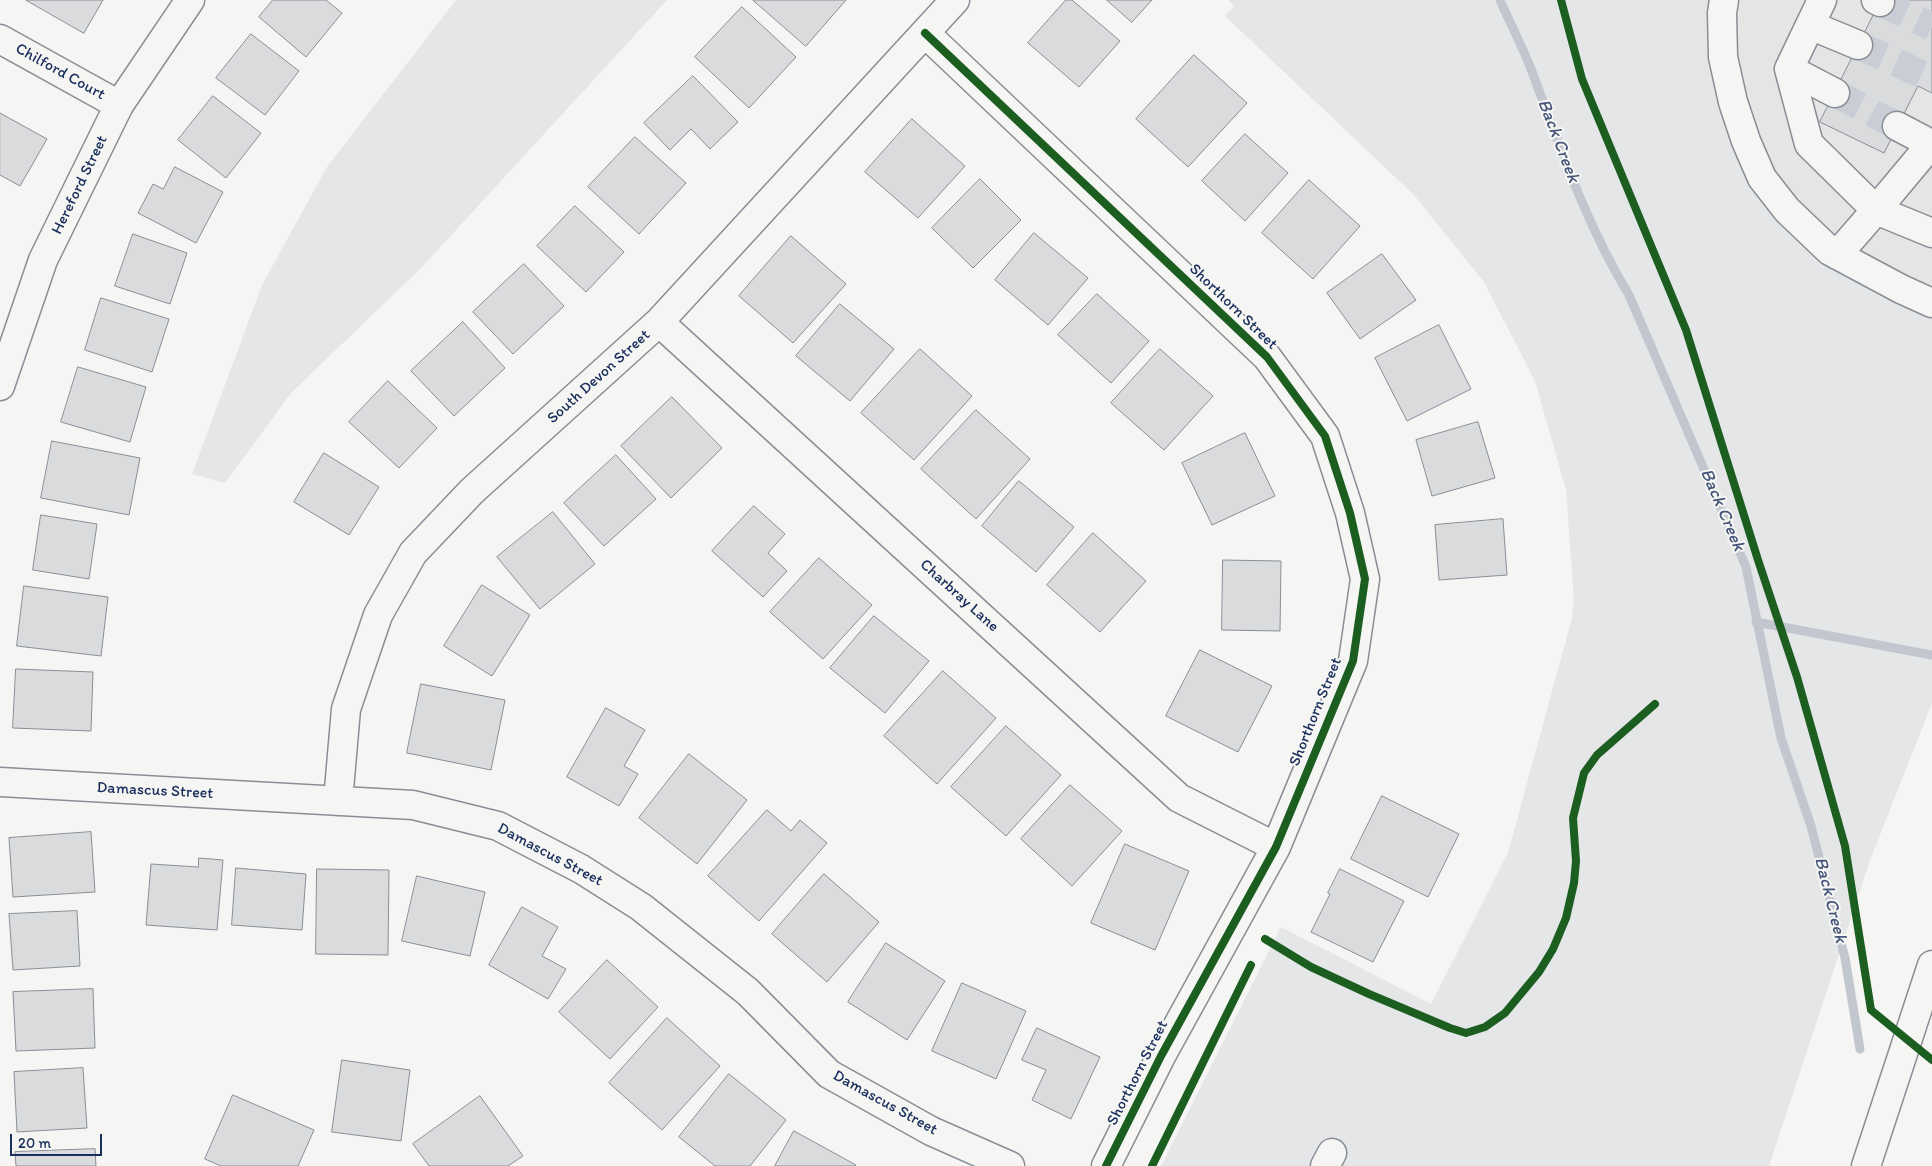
<!DOCTYPE html>
<html>
<head>
<meta charset="utf-8">
<style>
  body { margin:0 }
  #map { position:relative; width:1932px; height:1166px; overflow:hidden; background:#f5f5f3; font-family:Itim,sans-serif }
  canvas { display:block }
  .scale { position:absolute; left:10px; top:1134px; width:92px; height:22px; box-sizing:border-box; border:2px solid #1b2f5e; border-top:0; padding-left:6px; font-size:15px; line-height:18px; white-space:nowrap; color:#1b2f5e; -webkit-text-stroke:4px #f6f6f2; paint-order:stroke }
</style>
</head>
<body>
<div id="map">
<canvas width="1932" height="1166"></canvas>
<div class="scale">20 m</div>
</div>
<script>
const g = document.querySelector('canvas').getContext('2d');
g.lineJoin = 'round';
function paint(path, color) {
  g.fillStyle = color;
  g.fill(path, 'evenodd');
}
function stroke(path, color, width, dash) {
  g.strokeStyle = color;
  g.lineWidth = width;
  g.lineCap = dash ? 'butt' : 'round';
  g.setLineDash(dash || []);
  g.stroke(path);
}
function write(font, color, halo, rows, align = 'center') {
  g.font = font + ' Itim,sans-serif';
  g.lineWidth = 4;
  g.setLineDash([]);
  g.textBaseline = 'middle';
  g.strokeStyle = halo;
  g.fillStyle = color;
  for (const [text, x, y, turn = 0] of rows) {
    g.save();
    g.translate(x, y);
    g.rotate((+turn || 0) * Math.PI / 180);
    g.textAlign = isNaN(turn) ? turn : align;
    if (halo) g.strokeText(text, 0, 0);
    g.fillText(text, 0, 0);
    g.restore();
  }
}
paint(new Path2D(`
  M1679 0H1932V316L1802 253 1721 134Z`), '#e5e5e6');
paint(new Path2D(`
  M456 0H667L421 268 291 393 225 483 192 474 262 285 327 167Z
  M1228 0H1679L1721 134 1802 253 1932 316V703L1869 863 1769 1166H1161L1281 927 1431 1004 1508 853 1572 618 1574 601 1566 490 1535 381 1484 282 1414 195 1225 16 1234 6Z`), '#e4e6e7');
stroke(new Path2D(`
  M1500 0C1510 23 1522 46 1531 69 1560 146 1586 225 1629 295L1746 567 1781 738 1811 826 1845 958 1860 1049
  M1756 622 1932 655`), '#c1c6cf', 9);
const building = new Path2D(`
  M26 0H103L84 33Z
  M273 0H326L342 13 306 57 259 17Z
  M753 0H846L806 46Z
  M1066 0H1072L1120 41 1079 87 1028 43Z
  M1107 0H1152L1132 22Z
  M1881 0H1932V93L1918 86 1884 153 1820 122Z
  M742 7 796 57 749 108 695 57Z
  M251 34 299 71 265 115 216 78Z
  M1194 55 1247 103 1188 167 1136 119Z
  M693 76 738 122 710 149 691 129 670 150 644 123Z
  M213 96 261 133 226 178 178 140Z
  M0 113 47 139 20 186 0 175Z
  M912 119 965 166 918 218 865 172Z
  M1245 134 1288 173 1245 221 1202 181Z
  M635 137 686 183 639 234 588 187Z
  M175 167 223 192 196 243 138 213 153 184 163 189Z
  M980 179 1021 220 973 268 932 228Z
  M1309 180 1360 226 1313 279 1262 233Z
  M575 206 624 252 586 292 537 246Z
  M1034 233 1088 278 1048 325 995 280Z
  M133 234 187 253 170 304 115 286Z
  M791 236 846 284 793 343 739 296Z
  M1382 254 1416 300 1360 339 1327 293Z
  M524 264 564 306 513 354 473 312Z
  M1097 294 1149 341 1111 383 1058 335Z
  M101 298 169 319 152 372 85 350Z
  M840 304 894 349 850 401 796 356Z
  M463 322 505 368 454 416 411 371Z
  M1439 325 1471 389 1407 421 1375 358Z
  M920 349 972 396 914 460 861 413Z
  M1160 349 1213 396 1164 450 1111 403Z
  M78 367 146 387 130 442 61 422Z
  M388 381 437 428 399 468 349 422Z
  M672 397 722 448 671 498 621 446Z
  M976 410 1030 459 976 519 921 469Z
  M1478 422 1495 478 1432 496 1416 440Z
  M1245 433 1275 496 1212 525 1182 463Z
  M52 441 140 458 129 515 41 498Z
  M324 453 379 487 349 535 294 502Z
  M616 455 656 499 604 546 564 503Z
  M1019 481 1074 527 1036 572 982 526Z
  M754 506 785 534 768 553 787 571 763 597 712 551Z
  M553 512 595 564 540 609 497 557Z
  M41 515 97 524 89 579 33 570Z
  M1503 519 1507 575 1439 580 1435 525Z
  M1093 533 1146 581 1100 632 1047 585Z
  M819 558 872 605 823 659 770 612Z
  M1223 560 1281 561 1280 631 1222 630Z
  M482 585 530 615 492 676 444 646Z
  M24 586 108 597 101 656 17 646Z
  M874 616 929 661 885 713 830 668Z
  M1200 650 1272 686 1238 752 1166 716Z
  M16 669 93 672 91 731 13 728Z
  M943 671 996 718 937 784 884 736Z
  M421 684 505 700 491 770 407 753Z
  M606 708 645 730 624 766 638 774 619 806 567 777Z
  M1006 726 1061 775 1006 836 951 787Z
  M689 754 747 800 697 864 639 818Z
  M1070 785 1122 831 1072 886 1021 839Z
  M1382 796 1459 834 1428 897 1351 859Z
  M767 810 791 831 800 820 827 843 759 921 708 876Z
  M91 832 95 892 13 897 9 838Z
  M1125 844 1189 871 1155 950 1091 923Z
  M199 858 223 860 217 930 146 925 151 864 198 867Z
  M236 868 306 874 302 930 232 925Z
  M317 869 389 870 388 955 316 954Z
  M1340 869 1404 901 1373 962 1311 932 1330 894 1328 893Z
  M824 874 879 922 827 982 772 934Z
  M417 876 485 892 470 956 402 941Z
  M522 907 558 927 542 956 566 969 548 999 489 965Z
  M77 911 80 966 13 970 9 914Z
  M886 943 945 981 907 1040 848 1002Z
  M607 960 658 1007 610 1059 559 1012Z
  M962 983 1026 1011 996 1079 932 1051Z
  M93 989 95 1048 16 1051 13 992Z
  M667 1018 720 1066 662 1130 609 1083Z
  M1037 1028 1100 1057 1071 1119 1032 1100 1046 1070 1022 1060Z
  M342 1060 410 1070 401 1141 332 1132Z
  M83 1068 87 1128 17 1132 14 1072Z
  M729 1074 786 1120 750 1166H715L679 1137Z
  M233 1095 314 1130 298 1166H221L205 1159Z
  M480 1096 523 1156 508 1166H429L413 1144Z
  M794 1131 856 1165 855 1166H775Z
  M95 1149 96 1166H16L15 1152Z`);
paint(building, '#dadbdc');
stroke(building, '#898d95', 1);
stroke(new Path2D(`
  M1880 2 1932 27
  M1858 45 1932 79
  M1835 93 1897 126`), '#c9cdd5', 28, [28, 14]);
const minor = new Path2D(`
  M1724 0 1722 13 1723 57 1733 102 1746 141 1762 178 1787 210 1830 251 1901 289 1932 303
  M1822 0 1789 69 1809 144 1876 210 1837 255
  M1876 0 1880 2
  M1810 25 1858 45
  M925 33 1267 357 1325 436 1350 513 1365 579 1353 661 1276 847 1161 1056 1106 1166
  M0 39 119 105
  M1789 69 1835 93
  M1897 126 1931 144
  M1932 143 1876 210 1932 233
  M659 322 1179 798 1276 847
  M0 386 43 260 119 105 190 0
  M0 782 413 805 498 826 581 869 641 907 748 992 829 1074 931 1131 1010 1166
  M338 801 346 709 378 615 413 553 472 491 659 322 955 0
  M1325 1166 1332 1153`);
const major = new Path2D(`
  M1866 1166 1932 965`);
stroke(minor, '#898d95', 31);
stroke(major, '#898d95', 31);
stroke(minor, '#f5f5f3', 28);
stroke(major, '#f5f5f3', 28);
stroke(new Path2D(`
  M1561 0 1582 79 1686 330 1758 560 1797 677 1845 846 1871 1010 1932 1060
  M925 33 1267 357 1325 436 1350 513 1365 579 1353 661 1276 847 1161 1056 1106 1166
  M1265 939 1311 967 1369 994 1450 1028 1466 1033 1485 1027 1505 1013 1539 972 1553 949 1566 918 1574 883 1576 861 1573 818 1584 773 1597 755 1655 704
  M1152 1166 1251 965`), '#1b5e20', 8);
write('16px', '#1b2f5e', '#f6f6f2', [
  ["Chilford Court",60,72,29],
  ["Hereford Street",80,185,-64],
  ["Shorthorn Street",1233,307,44],
  ["South Devon Street",599,377,-42],
  ["Charbray Lane",959,596,42],
  ["Shorthorn Street",1316,712,-68],
  ["Damascus Street",155,791,3],
  ["Damascus Street",550,855,28],
  ["Shorthorn Street",1138,1073,-63],
  ["Damascus Street",885,1103,29]
]);
write('italic 18px', '#46567b', '#f6f6f2', [
  ["Back Creek",1558,141,69],
  ["Back Creek",1722,510,67],
  ["Back Creek",1830,900,76]
]);
</script>
</body>
</html>
